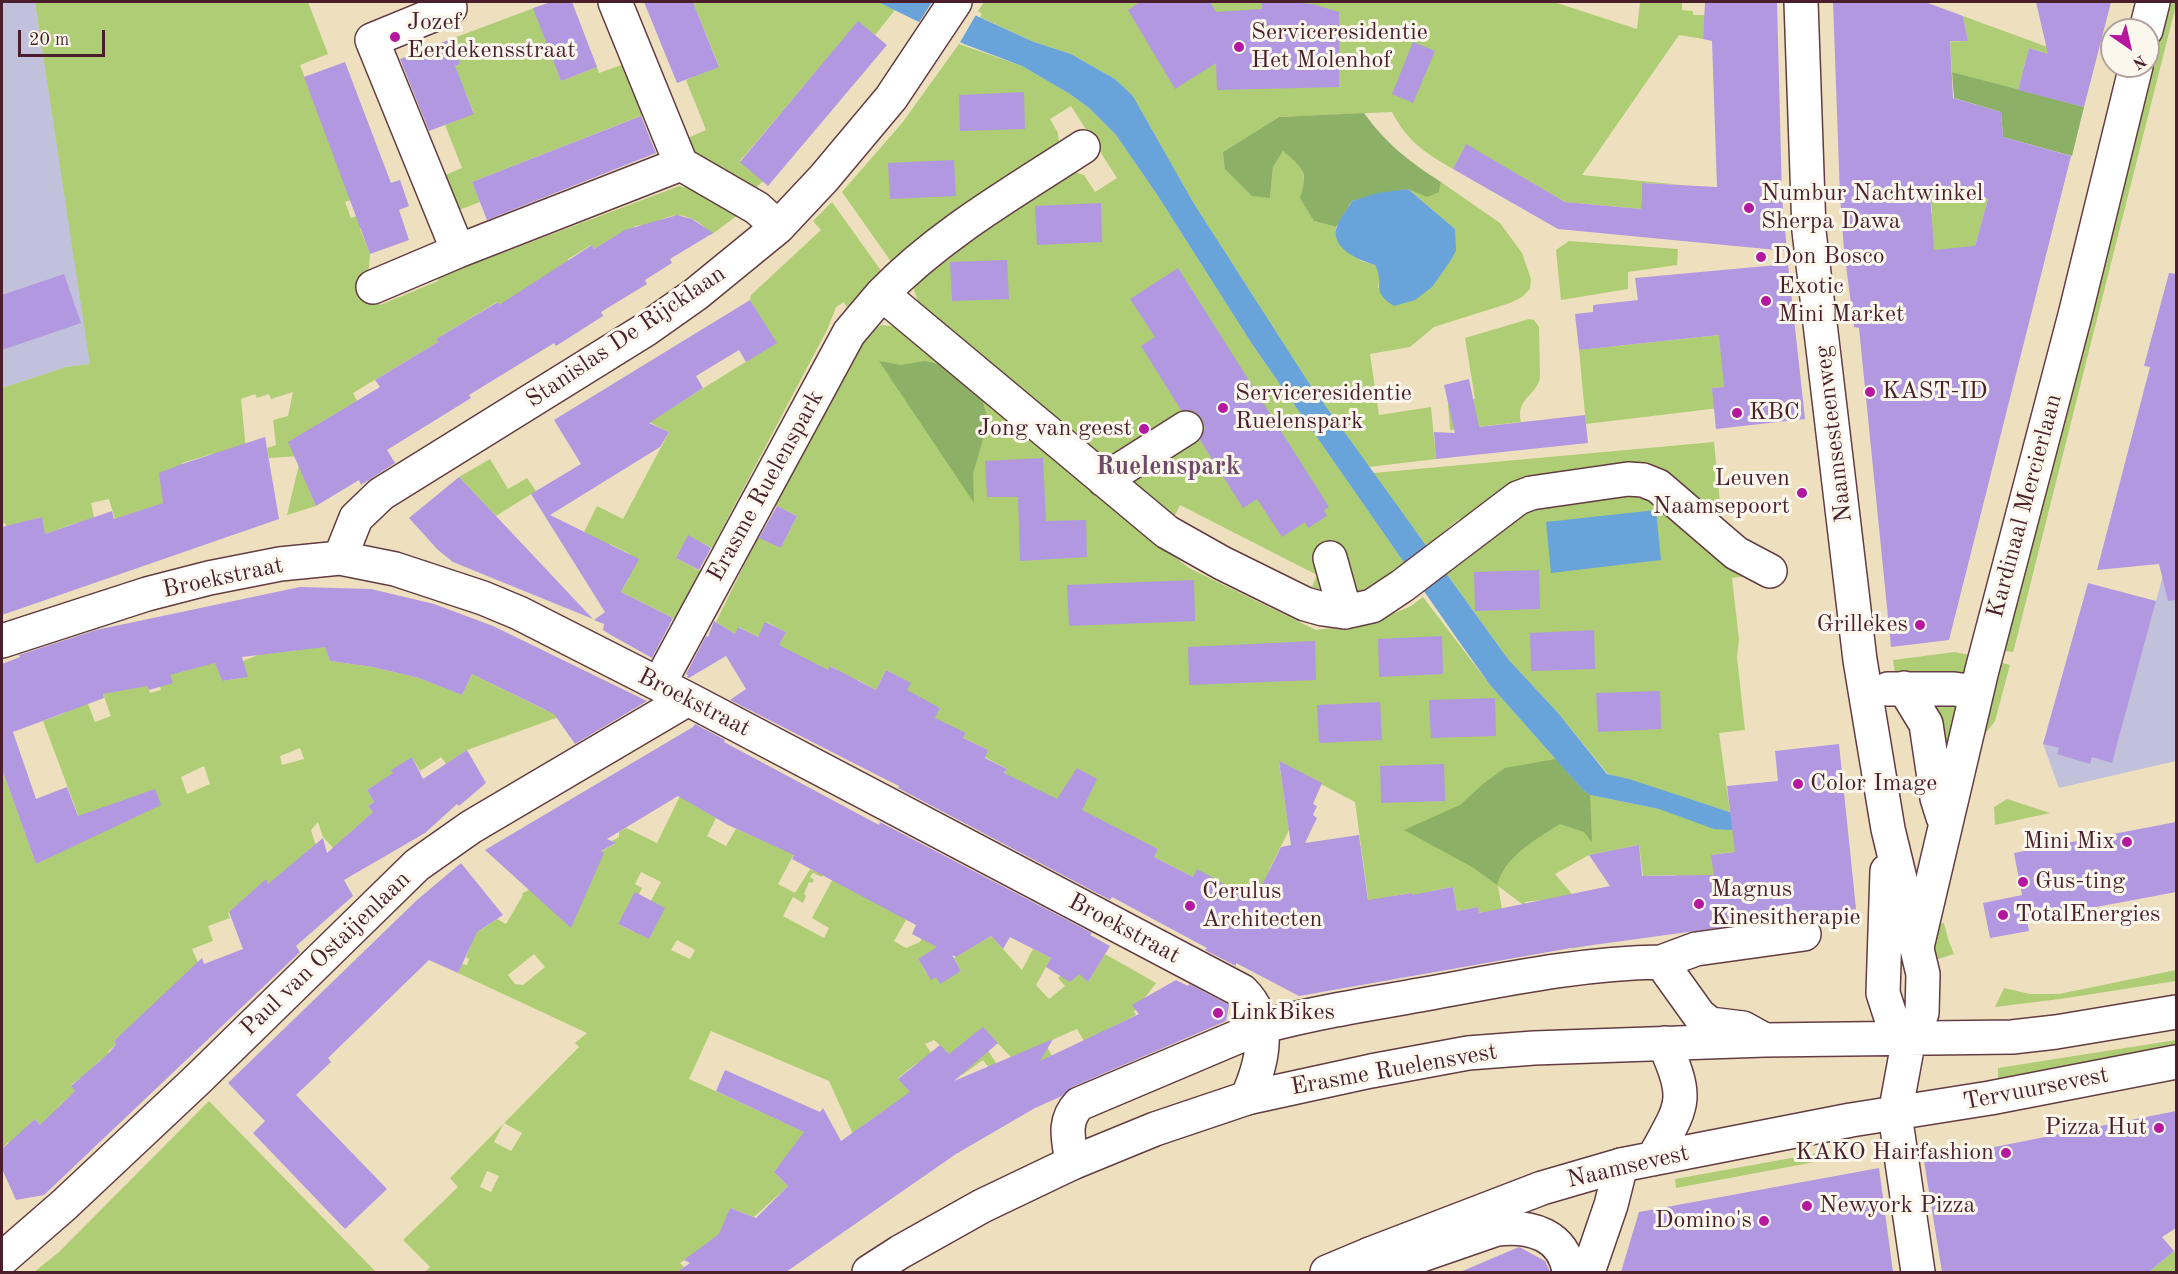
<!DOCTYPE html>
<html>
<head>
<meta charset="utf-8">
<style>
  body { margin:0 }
  #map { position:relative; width:2178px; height:1274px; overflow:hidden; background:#eee0bf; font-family:"Old Standard TT",serif }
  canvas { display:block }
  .frame { position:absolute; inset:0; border:3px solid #4a1f2b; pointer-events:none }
  .north { position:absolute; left:2100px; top:18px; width:60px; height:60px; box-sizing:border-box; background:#fbf7ec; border:2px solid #b4a19f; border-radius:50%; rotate:146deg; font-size:16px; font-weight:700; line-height:24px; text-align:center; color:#4a1f2b }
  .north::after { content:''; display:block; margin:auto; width:21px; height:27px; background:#b5179e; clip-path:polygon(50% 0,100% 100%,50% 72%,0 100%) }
  .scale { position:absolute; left:18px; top:30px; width:87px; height:27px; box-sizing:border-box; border:3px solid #4a1f2b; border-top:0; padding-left:8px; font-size:18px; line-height:21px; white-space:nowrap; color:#4a1f2b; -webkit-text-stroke:4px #fbf7ec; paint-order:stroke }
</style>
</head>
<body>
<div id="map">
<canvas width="2178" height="1274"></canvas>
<div class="frame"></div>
<div class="north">N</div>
<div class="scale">20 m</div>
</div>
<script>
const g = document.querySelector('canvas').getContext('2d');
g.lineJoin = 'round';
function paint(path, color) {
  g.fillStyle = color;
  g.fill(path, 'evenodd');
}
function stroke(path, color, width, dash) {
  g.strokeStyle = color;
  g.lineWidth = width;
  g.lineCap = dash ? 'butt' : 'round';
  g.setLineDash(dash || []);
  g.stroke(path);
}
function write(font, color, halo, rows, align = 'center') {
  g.font = font + ' "Old Standard TT",serif';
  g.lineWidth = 6;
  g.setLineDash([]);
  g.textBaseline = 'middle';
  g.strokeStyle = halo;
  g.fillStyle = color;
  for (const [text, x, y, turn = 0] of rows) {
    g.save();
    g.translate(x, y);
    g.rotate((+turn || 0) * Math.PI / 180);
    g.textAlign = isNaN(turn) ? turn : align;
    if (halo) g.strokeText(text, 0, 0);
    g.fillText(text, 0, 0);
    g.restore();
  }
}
paint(new Path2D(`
  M2 2H35L91 364 66 367 2 388Z
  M2176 567V761L2059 788 2043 744 2059 748 2057 754 2090 763 2092 757 2112 762 2165 568Z`), '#c2c1dc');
paint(new Path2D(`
  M35 2H308L328 54 300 65 351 200 345 202 351 218 362 214 360 229 370 254 367 289 375 292 380 305 438 281 439 277 679 186 695 190 742 212 711 235C701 221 685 212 668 217 662 218 656 223 650 224 645 225 641 225 635 226L622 242 617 235 594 249 591 245 568 259 554 343 531 357 497 302 436 339 438 342 353 393 357 401 318 424 306 482 316 506 287 515 301 456 269 458 267 448 276 445 273 420 288 416 293 392 271 399 269 394 257 398 255 394 241 399 247 460 212 454 182 463 183 467 164 503 115 519 109 499 91 503 95 522 76 523 45 534 41 517 24 522 8 533 5 523 2 524V388L66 367 90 364Z
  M693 2H878L895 10 875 35 858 22 740 161 763 181 756 188 690 156 683 140 706 130 686 80 719 66Z
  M984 2H1554L1637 29 1640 2H1713L1682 3V10L1693 11V15H1711L1704 25 1703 39 1679 35 1582 175 1682 185 1642 183 1641 209 1565 202 1466 145 1453 169C1424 152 1408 142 1392 112L1279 117 1223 152 1270 198 1273 167 1283 151 1301 166 1314 221 1336 227 1338 242 1361 261 1375 265 1380 274 1378 288 1455 229 1408 189 1439 192 1441 182 1500 223 1522 253 1531 279 1530 289 1522 297 1510 303 1434 327 1410 347 1370 354 1379 415 1431 407 1436 459 1369 467 1309 383 1193 202 1133 96 1115 79 1071 54 1034 42 980 17 982 14 978 11Z
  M2165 2H2176V5L2014 649 2013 652 2005 651 2003 646Z
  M534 8 561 81 597 67 599 73 624 64 643 115 472 182 480 202 459 210 445 175 462 168 445 125 474 113 465 91 450 68 460 64 451 39Z
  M1963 16 2064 53 2048 54 2029 48 2018 90 1952 72 1950 42 1893 43 1968 41Z
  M959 44 1022 66 1070 94 1089 108 1116 135 1158 196 1252 344 1406 565C1402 567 1397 567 1393 570 1368 593 1347 600 1312 587L1317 575 1180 505 1169 527 920 307 913 287 914 278 1071 171 1084 175 1095 192 1117 178 1071 106 1050 119 1058 133 1059 145 892 263 842 192 902 123Z
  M1965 191 1988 199 1975 246 1956 275 1918 250 1928 214 1932 213 1930 194Z
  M832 202 882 272 850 314 844 302 836 307 828 328 712 548 688 536 676 558 700 571 675 619 621 592 629 578 620 574 630 554 610 544 601 561 576 548 597 506 623 519 669 432 649 422 776 343 750 300 751 295 821 230 813 221Z
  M1569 241 1678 249 1677 265 1628 272V289L1561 300 1556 250Z
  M1529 319 1534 320 1539 327 1540 377C1538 395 1515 398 1521 422L1450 430 1448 404 1475 399 1465 338Z
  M881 325 901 327 1128 520 1189 568 1316 630 1372 623 1411 606 1423 597 1490 685 1582 789 1590 795 1659 809 1769 825 1737 864 1733 852 1712 855 1715 879 1696 882 1695 875 1677 878 1676 875 1643 876 1639 845 1589 855 1555 874 1572 894 1586 946 1571 949 1573 948 1559 930 1541 900 1525 902 1526 907 1498 886 1502 909 1479 913 1478 907 1457 911 1453 887 1432 891 1434 906 1414 910 1411 893 1393 896 1369 905 1355 802 1279 762 1289 830 1269 870 1262 909 1236 888 1232 897 1154 857 1158 849 1004 774 1007 769 985 757 988 750 963 738 966 733 929 729 940 708 906 692 910 683 886 670 876 690 858 680 853 689 834 679 838 670 831 666 828 670 772 658 786 632 766 622 758 637 739 627 735 634 716 622 758 537 781 548 797 516 775 505 863 337Z
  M1747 332 1723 372 1724 387 1712 388 1719 408 1586 424 1579 350Z
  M1714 442 1722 522 1634 464 1533 475 1521 480 1464 524 1459 519 1435 539 1432 547 1429 549 1373 473Z
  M490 459 508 489 527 478 536 491 496 516 459 477Z
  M1640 493 1753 575 1732 578 1739 639 1737 657 1745 730 1719 733 1730 812 1608 774 1559 714 1508 659 1447 574 1471 556 1467 549 1519 510Z
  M323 640 330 661 373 667 419 678 462 695 472 674 545 710 554 706 566 711 556 718 467 750 446 764 441 757 420 771 412 757 392 770 397 780 383 789 378 783 367 790 374 802 368 806 373 812 343 839 336 851 323 837 318 822 311 830 315 843 319 846 310 855 307 851 304 854 270 889 266 880 228 913 230 918 208 926 213 941 192 949 201 969 114 1041 116 1044 108 1052 115 1060 107 1068 100 1060 90 1070V1090L80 1078 71 1085 75 1091 57 1108 60 1111 43 1128 35 1119 27 1126 17 1151 8 1142 2 1149V769L36 864 106 829 140 795 119 802 122 811 80 820 43 721 65 713 58 694 78 678 95 722 111 716 103 694 123 690 144 679 150 693 161 690 160 687 168 669 177 673 215 662 222 681 247 677 243 661 265 652 293 651ZM300 748 304 759 282 765 280 756ZM204 766 210 784 187 794 181 777Z
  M1955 652 1974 656 1970 673H1895L1893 660Z
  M1999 662 2010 665 1995 721 1976 746Z
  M1960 702 1942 773 1935 703Z
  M680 796 716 818 707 836 726 846 736 829 794 854 778 884 795 893 810 869 814 871 818 866 914 906 894 941 906 948 920 942 928 927 980 921 918 959 927 974 932 971 940 983 961 971 954 958 991 936 1022 970 1033 949 1051 958 1036 985 1049 999 1065 986 1058 978 1072 967 1088 982 1105 954 1156 983 1134 1012 1136 1015 1084 1041 1077 1029 1045 1043 1052 1056 1041 1061 1012 1058 983 1028 976 1033 999 1067 992 1072 983 1060 962 1075 949 1054 934 1040 925 1044 952 1083 917 1063 898 1078 911 1093 863 1125 865 1161 829 1081 711 1031 689 1079 829 1143 778 1166 774 1172 788 1186 754 1217 730 1208 722 1229 728 1232 680 1263 684 1267 677 1272H425L430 1267 403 1240 458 1187 450 1178 579 1047 575 1043 587 1033 458 973 462 964 467 965 469 959 466 957 477 930 479 931 497 919 506 924 523 895 521 894 615 844 612 841 619 837V832L626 828 657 843ZM826 871 835 875 812 918 829 928 824 938 783 916 793 897 803 903 806 896 804 894 809 882 812 883 814 880 810 877 813 873 822 877ZM641 872 661 882 634 932 618 924C626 910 636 902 642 888L635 884ZM677 940 695 950 690 959 671 950ZM534 954 545 967 523 985 515 984 508 975ZM504 1123 522 1133 511 1151 494 1142ZM487 1171 499 1176 491 1192 480 1187Z
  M2007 799 2050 813 1995 825 1994 807Z
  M1944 923 1948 939 1954 954 1938 959 1933 944 1932 924Z
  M2176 970V981L2060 999 1995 1007 2004 988 2030 994H2059Z
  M2176 1040V1044L1998 1079V1068Z
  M209 1101 376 1272H34L59 1252Z
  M1830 1151 1831 1159 1676 1188 1675 1179Z
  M2174 1251 2176 1255V1272H2149Z`), '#afcd75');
paint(new Path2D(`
  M1952 72 2084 107 2072 156 2003 137 2001 112 1954 98Z
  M1364 113C1385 143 1411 163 1441 182L1439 192 1427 197 1408 189 1352 201 1336 227 1314 221 1300 198C1309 172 1303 168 1283 151L1273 167 1270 198 1252 196 1225 169 1223 152 1279 117Z
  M879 361 901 365 925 361 946 366 960 381 982 398 988 421 973 474 974 503Z
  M1556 759 1582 789 1590 795 1592 842 1584 832 1560 824C1536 839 1505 856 1497 885L1472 867 1404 830 1460 805 1483 784 1505 768Z`), '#8bb066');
paint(new Path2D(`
  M878 2H946L1034 42 1071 54 1115 79 1133 96 1193 202 1309 383 1508 659 1559 714 1607 774 1629 779 1769 825 1730 830 1714 829 1659 809 1590 795 1582 789 1490 685 1458 640 1252 344 1158 196 1116 135 1089 108 1070 94 1022 66 964 44Z
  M1408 189 1455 229 1456 251 1449 263 1432 287 1415 300 1394 306C1369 290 1386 286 1375 265 1359 260 1329 248 1337 226 1340 217 1348 209 1352 201L1378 193Z
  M1656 510 1661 560 1551 573 1546 522Z`), '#68a4d9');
paint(new Path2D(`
  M932 2H953L977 13 959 44 918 24Z`), '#eee0bf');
paint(new Path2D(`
  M551 2H572L597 67 561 81 533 8Z
  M644 2H693L719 67 677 83Z
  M1140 2H1210L1216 12 1262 9V2H1287L1312 4 1339 12V87L1217 90 1216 63 1175 89 1128 10Z
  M1713 2H1777L1782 197 1787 251 1558 229 1453 169 1466 144 1565 202 1641 209 1642 183 1717 187 1712 41 1703 39 1705 3Z
  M1833 2H1925L1963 16 1968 41H1950L1953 98 2001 112 2003 137 2071 156 1949 640 1891 647 1859 328 1854 327 1844 250 1840 196ZM1963 192 1988 199 1975 246 1934 250 1930 194Z
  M2036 2H2111L2084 107 2018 90 2029 48 2048 54Z
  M858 21 887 45 768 186 740 162Z
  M451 39 460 64 455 66 474 114 429 131 400 59Z
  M1413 42 1435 51 1413 103 1392 94Z
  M345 62 391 183 400 180 409 206 399 210 409 240 370 254 304 77Z
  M1024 92 1025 129 960 131 959 95Z
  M641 116 656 153 487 220 472 182Z
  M954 160 956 196 890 199 888 163Z
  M1101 203 1102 242 1037 245 1035 206Z
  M677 215 692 219 713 233 670 259 672 263 645 280 647 284 601 312 603 316 556 346 554 343 500 376 469 395 471 398 387 450 395 463 361 485 359 480 316 506 288 442 380 387 375 380 438 342 436 339 498 302 499 305 592 245 594 249 625 230Z
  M1007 260 1009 299 952 301 950 262Z
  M1788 264 1805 419 1716 429 1712 388 1724 387 1719 335 1579 350 1575 314 1593 312V305L1638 300 1635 278Z
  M1178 268 1329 507 1324 510 1327 516 1308 528 1305 522 1282 537 1257 499 1243 508 1200 440 1205 428 1202 418 1194 411 1181 410 1141 346 1155 337 1130 299Z
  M2169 273 2176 274V600L2168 601 2159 564 2097 570 2150 367 2144 366Z
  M64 274 81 323 2 350V295Z
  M750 300 777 343 746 362 739 350 696 376 703 388 649 423 669 432 660 447 550 515 639 559 621 592 673 618 652 658 611 635 603 630 604 624 594 620 605 612 531 494 581 464 554 420Z
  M1469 379 1479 427 1585 415 1588 443 1436 459 1434 432 1455 433 1444 385Z
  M265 437 279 519 2 615V527L42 517 45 534 112 511 114 519 163 503 159 473 182 464Z
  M1043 458 1046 521 1086 520 1087 557 1020 561 1018 497H987L985 461Z
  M459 477 479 498 593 619 453 562 438 550 409 518Z
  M777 506 797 516 781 548 759 538Z
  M688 535 711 548 699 570 676 558Z
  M1539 570 1540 609 1475 611 1474 572Z
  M1194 580 1195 621 1069 626 1067 585Z
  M2088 583 2156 601 2112 763 2092 757 2090 764 2057 754 2059 748 2043 744Z
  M300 587 371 589 434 604 493 626 647 701 575 744 554 714 472 674 462 695 419 678 373 667 330 661 325 647 242 657 248 677 222 681 215 663 170 675 173 683 149 690 147 686 103 694 104 698 13 732 36 799 67 787 78 816 155 789 161 805 36 864 2 769V664L20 657 19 655 96 630Z
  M714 621 735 634 738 627 758 637 765 622 786 632 779 645 828 670 830 666 876 690 886 670 911 683 907 690 940 708 935 718 966 733 963 738 988 750 985 758 1007 769 1004 773 1057 799 1077 768 1097 779 1082 810 1158 849 1154 857 1193 877 1197 869 1235 890 1236 887 1255 899 1281 847 1291 845 1279 761 1322 783 1313 804 1317 806 1313 815 1317 818 1305 843 1359 835 1368 900 1412 893V895L1453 887 1457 911 1478 907 1479 913 1610 886 1589 855 1639 845 1642 876 1714 875 1711 855 1735 852 1727 786 1778 781 1775 751 1839 744 1856 909 1571 948 1299 996 1236 963V966L1205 950 1207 948 1112 897 1110 900 898 788 899 786 879 776 730 700 746 689 726 656 689 678 687 677 688 675 686 674 706 636 708 637Z
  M1594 630 1595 669 1531 671 1530 633Z
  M1442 636 1443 674 1379 677 1378 639Z
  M1315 641 1316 680 1189 685 1188 647Z
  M1660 691 1661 729 1598 732 1596 693Z
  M1495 698 1496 736 1431 738 1429 700Z
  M1380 702 1382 740 1319 743 1317 705Z
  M695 724 725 740 724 742 879 825 880 822 1092 933 1090 935 1110 946 1088 982 1079 974 1070 982 1046 967 1051 958 1010 937 1003 949 991 936 956 957 952 955 961 971 940 984 936 977 931 980 918 959 937 947 912 934 916 925 792 859 794 855 728 825 678 796 607 839 616 843 601 851 604 853 571 928 485 850 693 727Z
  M467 750 486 783 459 806 457 804 425 833 344 880 353 896 296 946 300 952 44 1195 16 1200 2 1169V1149L35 1119 40 1125 75 1091 71 1086 109 1053 116 1044 114 1041 202 958 204 964 243 949 229 912 266 879 268 884 323 838 327 853 373 812 368 806 374 802 367 790 393 773 391 770 412 757 423 779Z
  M1444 764 1445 801 1381 803 1380 766Z
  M2176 822V892L2027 920 2029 931 1990 938 1983 903 2022 895 2014 853Z
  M461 863 503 915 477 932 458 973 429 960 328 1058 331 1062 296 1095 387 1189 345 1229 253 1133 265 1121 228 1083 417 900Z
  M635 892 665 908 649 939 618 924Z
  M1176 980 1188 986 1189 984 1229 1005 1226 1021 1072 1087 1062 1096 1035 1108 956 1154 786 1272H677L690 1263 684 1260 719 1234 730 1208 756 1218 788 1186 774 1172 804 1132 716 1091 725 1070 820 1112 823 1108 841 1141 910 1092 898 1079 940 1045 949 1054 983 1027 998 1043 954 1081 1053 1039 1040 1061 1139 1014 1132 1005Z
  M2176 1111V1228L2162 1237 2174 1251 2149 1272H1942L1924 1161Z
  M1879 1168 1893 1272H1621L1639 1212Z
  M1519 1247 1545 1261 1550 1272H1460Z`), '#b198e0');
const minor = new Path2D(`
  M615 2 681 164 757 208 778 227
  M450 8 372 40 458 251
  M2146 30 2153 2
  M373 287 458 251 681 164
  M882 294C940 234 1014 192 1083 147
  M1104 480 1186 428
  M340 558 356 518 381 494 645 330 696 294 778 227 824 178 891 98 955 2
  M1330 558 1345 612
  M2 641 147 594 209 578 280 564 340 558 395 569 483 598 519 613 688 699 1242 991C1273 1022 1263 1062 1247 1098
  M659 684 849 333 882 294 1167 532 1222 563 1305 604 1323 609 1345 612 1372 606 1402 586 1518 498 1531 493 1628 479 1643 480 1658 486 1736 553 1770 571
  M1904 688 1926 724 1937 798 1943 817
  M1888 689H1954L1976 692
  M1917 947 1982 670 2075 315 2136 66
  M1661 962 1696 949 1804 934
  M1895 1114 1918 1272
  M1072 1163C1069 1140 1062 1122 1079 1104L1261 1027C1317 1012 1374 1003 1431 993 1507 979 1583 963 1661 962L1699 1015 1710 1024 1743 1028 1761 1038
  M1370 1254 1394 1260 1413 1258 1497 1229C1531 1225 1564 1235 1569 1272
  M2 1259 64 1205 197 1080 417 865 471 827 688 699
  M1588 1272 1611 1205 1621 1165`);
const major = new Path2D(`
  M1801 2 1809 231 1860 660 1888 829 1923 974 1922 1013 1909 1038 1895 1114
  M1887 871 1883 993 1892 1021 1909 1038
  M1653 1159C1683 1104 1690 1102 1664 1043
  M869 1272 900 1252 982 1206 1072 1163 1155 1129 1247 1098 1371 1071 1468 1053 1534 1048 1765 1040 2012 1037 2056 1032 2176 1012
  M1327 1272 1370 1254 1542 1188 1621 1165 1851 1120 1990 1098 2176 1062`);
stroke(minor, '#633c41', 36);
stroke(major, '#633c41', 36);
stroke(minor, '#fff', 33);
stroke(major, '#fff', 33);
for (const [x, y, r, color] of [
  [395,37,6,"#b5179e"],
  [1239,47,6,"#b5179e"],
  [1749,208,6,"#b5179e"],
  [1761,257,6,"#b5179e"],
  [1766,301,6,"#b5179e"],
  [1870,392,6,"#b5179e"],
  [1223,408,6,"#b5179e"],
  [1737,413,6,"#b5179e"],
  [1144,429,6,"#b5179e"],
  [1802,493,6,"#b5179e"],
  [1920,625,6,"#b5179e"],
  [1798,784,6,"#b5179e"],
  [2127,842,6,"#b5179e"],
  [2023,882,6,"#b5179e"],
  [1699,904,6,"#b5179e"],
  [1190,906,6,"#b5179e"],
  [2003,915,6,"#b5179e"],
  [1218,1013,6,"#b5179e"],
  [2159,1128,6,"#b5179e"],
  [2006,1153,6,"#b5179e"],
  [1807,1206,6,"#b5179e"],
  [1764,1221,6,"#b5179e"]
]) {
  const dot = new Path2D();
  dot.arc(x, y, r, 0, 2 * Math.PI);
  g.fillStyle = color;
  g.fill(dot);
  stroke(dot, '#fbf7ec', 2);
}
write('24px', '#4a1f2b', '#fbf7ec', [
  ["Jozef",407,23],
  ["Eerdekensstraat",407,51],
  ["Serviceresidentie",1251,33],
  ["Het Molenhof",1251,61],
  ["Numbur Nachtwinkel",1761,194],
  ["Sherpa Dawa",1761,222],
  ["Don Bosco",1773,257],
  ["Exotic",1778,287],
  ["Mini Market",1778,315],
  ["KAST-ID",1882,392],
  ["Serviceresidentie",1235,394],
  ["Ruelenspark",1235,422],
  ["KBC",1749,413],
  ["Jong van geest",1132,429,"right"],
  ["Leuven",1790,479,"right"],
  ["Naamsepoort",1790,507,"right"],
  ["Grillekes",1908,625,"right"],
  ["Color Image",1810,784],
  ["Mini Mix",2115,842,"right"],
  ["Gus-ting",2035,882],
  ["Magnus",1711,890],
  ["Kinesitherapie",1711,918],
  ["Cerulus",1202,892],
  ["Architecten",1202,920],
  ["TotalEnergies",2015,915],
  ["LinkBikes",1230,1013],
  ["Pizza Hut",2147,1128,"right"],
  ["KAKO Hairfashion",1994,1153,"right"],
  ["Newyork Pizza",1819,1206],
  ["Domino's",1752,1221,"right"]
], 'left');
write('24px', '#4a1f2b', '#fbf7ec', [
  ["Stanislas De Rijcklaan",626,337,-34],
  ["Naamsesteenweg",1834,434,-97],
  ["Erasme Ruelenspark",766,486,-61],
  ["Kardinaal Mercierlaan",2025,506,-75],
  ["Broekstraat",223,578,-12],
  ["Broekstraat",694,703,27],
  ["Broekstraat",1124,929,28],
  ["Paul van Ostaijenlaan",326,954,-44],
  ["Erasme Ruelensvest",1394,1070,-10],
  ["Tervuursevest",2036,1089,-11],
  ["Naamsevest",1628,1167,-13]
]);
write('bold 26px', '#6e496a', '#fbf7ec', [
  ["Ruelenspark",1168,467]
]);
</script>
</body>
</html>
